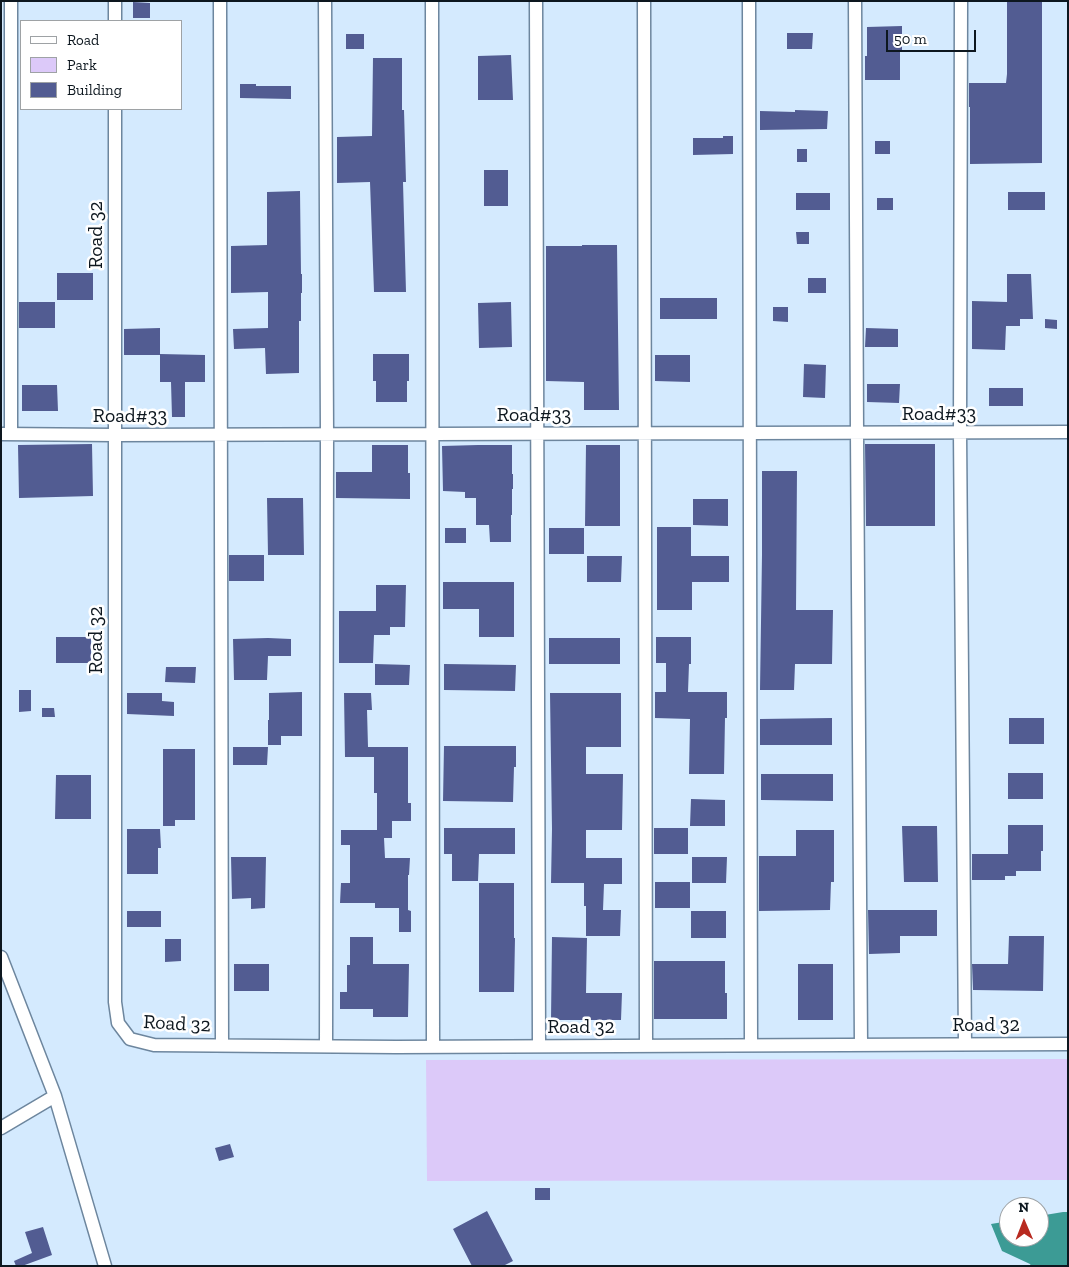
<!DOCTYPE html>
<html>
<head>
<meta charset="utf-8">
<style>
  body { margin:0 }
  #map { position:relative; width:1069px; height:1267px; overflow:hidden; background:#d4eafe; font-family:"Zilla Slab",serif }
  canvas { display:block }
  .frame { position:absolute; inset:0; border:2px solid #0d171f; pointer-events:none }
  .legend { position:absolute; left:20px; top:20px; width:162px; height:90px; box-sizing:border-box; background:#fff; border:1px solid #9ea2a5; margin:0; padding:6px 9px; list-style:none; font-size:15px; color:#0d171f }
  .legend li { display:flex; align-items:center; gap:10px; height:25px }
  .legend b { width:25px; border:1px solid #9ea2a5 }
  .north { position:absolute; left:999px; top:1197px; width:50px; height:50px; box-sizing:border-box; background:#fff; border:1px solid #9ea2a5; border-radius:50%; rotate:359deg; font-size:14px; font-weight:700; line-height:20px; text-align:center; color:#0d171f }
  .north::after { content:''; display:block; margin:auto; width:18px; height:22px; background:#b82a20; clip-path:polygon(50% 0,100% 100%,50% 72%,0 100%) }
  .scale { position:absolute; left:886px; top:30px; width:90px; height:22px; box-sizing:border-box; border:2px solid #0d171f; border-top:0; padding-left:6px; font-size:15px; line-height:18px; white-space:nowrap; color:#0d171f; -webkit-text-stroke:4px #fff; paint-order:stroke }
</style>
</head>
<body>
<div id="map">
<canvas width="1069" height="1267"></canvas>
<div class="frame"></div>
<ul class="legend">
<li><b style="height:6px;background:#fff"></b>Road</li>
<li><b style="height:14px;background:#dcc9f9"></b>Park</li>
<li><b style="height:14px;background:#525c92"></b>Building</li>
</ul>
<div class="north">N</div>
<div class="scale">50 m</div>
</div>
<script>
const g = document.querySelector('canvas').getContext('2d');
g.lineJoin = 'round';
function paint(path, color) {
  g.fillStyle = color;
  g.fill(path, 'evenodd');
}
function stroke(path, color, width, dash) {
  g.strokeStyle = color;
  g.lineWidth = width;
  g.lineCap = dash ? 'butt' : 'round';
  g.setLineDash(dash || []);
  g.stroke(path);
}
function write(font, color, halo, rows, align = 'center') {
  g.font = font + ' "Zilla Slab",serif';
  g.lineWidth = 5;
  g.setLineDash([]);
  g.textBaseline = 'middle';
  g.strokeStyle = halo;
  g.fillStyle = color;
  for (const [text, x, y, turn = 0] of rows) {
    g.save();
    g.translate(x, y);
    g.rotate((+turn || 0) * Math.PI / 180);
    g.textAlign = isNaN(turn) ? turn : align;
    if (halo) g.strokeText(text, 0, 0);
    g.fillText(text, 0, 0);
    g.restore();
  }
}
paint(new Path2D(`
  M1068 1059V1180L427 1181 426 1060Z`), '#dcc9f9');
paint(new Path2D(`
  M1063 1212H1068V1266H1031L1030 1264 1002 1251 991 1224 1009 1221V1237H1039V1216Z`), '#3c9b95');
paint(new Path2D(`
  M1007 1H1042V163L970 164V107H969V83H1006L1007 74Z
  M133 2 150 3V18H133Z
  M902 26V51H900V80H865V56H867V27Z
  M787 33H813L812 49H787Z
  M346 34H364V49H346Z
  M511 55 513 100H478V56Z
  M373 58H402V110H404L406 182H403L406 292H374L370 182 337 183V137L372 136Z
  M240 84H256V86H291V99L240 98Z
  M795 110 828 111 827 129 760 130V111L795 112Z
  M723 136H733V154L693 155V138H723Z
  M875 141H890V154H875Z
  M797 149H807V162H797Z
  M484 170H508V206H484Z
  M300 191 301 274H302V293H301V321H299V373L266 374 265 348 234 349 233 329 268 328V292L231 293V246L267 245V192Z
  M1008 192H1045V210H1008Z
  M796 193H830V210H796Z
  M877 198H893V210H877Z
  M796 232H809V244H797Z
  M582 245H617L619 410H584V382L546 381V246H582Z
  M57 273H93V300H57Z
  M1007 274H1031L1033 319H1020V326H1006L1005 350 972 349V301L1007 302Z
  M808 278H826V293H808Z
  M660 298H717V319H660Z
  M19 302H55V328H19Z
  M511 302 512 347 479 348 478 303Z
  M773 307H788V322L773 321Z
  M1045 319 1057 320V329L1045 328Z
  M160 328V355H124V329Z
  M866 328 898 329V347H865Z
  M160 354 205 355V382H185V417H172L171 382H160Z
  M373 354H409V381H407V402H376V381H373Z
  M655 355H690V382L655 381Z
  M804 364 826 365 825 398 803 397Z
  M867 384H900L899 403 867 402Z
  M22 385H57L58 411H22Z
  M989 388H1023V406H989Z
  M92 444 93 496 19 498 18 445Z
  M865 444H935V526H866Z
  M372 445H408V473H410V499L336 498V472H372Z
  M478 445H512V474H513V489H512V515H511V542H490L489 525H476V498H465V492L443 491 442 446Z
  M586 445H620V526H585Z
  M762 471H797L796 610H833L832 664H795L794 690H760L762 555Z
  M267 498H303L304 555H268Z
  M693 499H728V526L693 525Z
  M657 527H691V556H729V582H692V610H657Z
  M445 528H466V543H445Z
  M549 528H584V554H549Z
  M229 555H264V581H229Z
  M587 556H622L621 582H587Z
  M443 582H514V637H479V609H443Z
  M376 585H406L405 627H390V635H374L373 663H339V611H376Z
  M56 637H91V663H56Z
  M656 637H691V664H689L688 692H727V718H725L724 774H689L690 719 655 718V692H666V663H656Z
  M268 638 291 639V656H268L267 680H234L233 639Z
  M549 638H620V664H549Z
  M375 664 410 665 409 685H375Z
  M444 664 516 665 515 691 444 690Z
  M166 667H196L195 683 165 682Z
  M19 690H31V711L19 712Z
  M302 692V736H281V745H268V720H269V693Z
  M127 693H162V701L174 702V716L127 714Z
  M344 693H371L372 710H367L368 747H408V803H411V821H392V838H384L385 858H410L409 875H408V910L411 911V932H399V908H375V903H340L341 883H350V845H341V830H377V793H374V757H345Z
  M550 693H621V747H586V774H623L622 830H586V858H622V884H604L603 910H621L620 936H586V906H584V883H551L552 829Z
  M42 708H54L55 717H42Z
  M832 718V745H760V719Z
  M1009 718H1044V744H1009Z
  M444 746H516V767H514L513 802 443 801Z
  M233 747H268L267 765H233Z
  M163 749H195V820H175V826H163Z
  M1008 773H1043V799H1008Z
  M761 774H833V801L761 800Z
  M56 775H91V819H55Z
  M691 799 725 800V826H690Z
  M1008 825H1043V851H1041V871H1016V876H1005V880H972V854H1008Z
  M902 826H937L938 882H904Z
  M444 828H515V854H479L478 881H452V854H444Z
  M654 828H688V854H654Z
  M127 829H160L161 848H158V874H127Z
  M796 830H834V882H831L830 910 759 911V856H796Z
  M231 857H266L265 908 251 909V898L232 899Z
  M692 857H727L726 883H692Z
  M655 882H690V908H655Z
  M479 883H514V938H515L514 992H479Z
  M868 910H937V936H900V953L869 954Z
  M127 911H161V927H127Z
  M691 911H726V938H691Z
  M1009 936H1044L1043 991 973 990 972 964H1008Z
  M350 937H373V964H409L408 1017H373V1009H340V992H347V965H350Z
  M552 937 587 938 586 993H622L621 1020H551Z
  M165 939H181V961L165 962Z
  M654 961H725V993H727V1019H654Z
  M234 964H269V991H234Z
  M798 964H833V1020H798Z
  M230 1144 234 1157 219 1161 215 1148Z
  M535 1188H550V1200H535Z
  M487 1211 513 1261 503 1266H472L453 1229Z
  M43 1227 52 1255 22 1266H16L14 1261 32 1253 25 1232Z`), '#525c92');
const minor = new Path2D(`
  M220 1 222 1045
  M325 1 327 435 326 1046
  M432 1 433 1046
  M536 1 539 1046
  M644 1 646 1046
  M749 1 751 1045
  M855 1 857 433 861 1045
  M961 1 960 432 965 1044
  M115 21V1
  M115 109V1002L118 1023 130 1039 154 1045 396 1047 1068 1044
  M1 434 114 435 1068 432
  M11 434V1
  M1 957 55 1096
  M1 1128 55 1096 105 1266`);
stroke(minor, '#6d869e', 15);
stroke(minor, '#fff', 12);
write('20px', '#0d171f', '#fff', [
  ["Road 32",96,235,-90],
  ["Road#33",939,414],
  ["Road#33",534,415],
  ["Road#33",130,416],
  ["Road 32",96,640,-90],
  ["Road 32",177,1024,3],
  ["Road 32",986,1025],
  ["Road 32",581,1027]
]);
</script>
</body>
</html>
